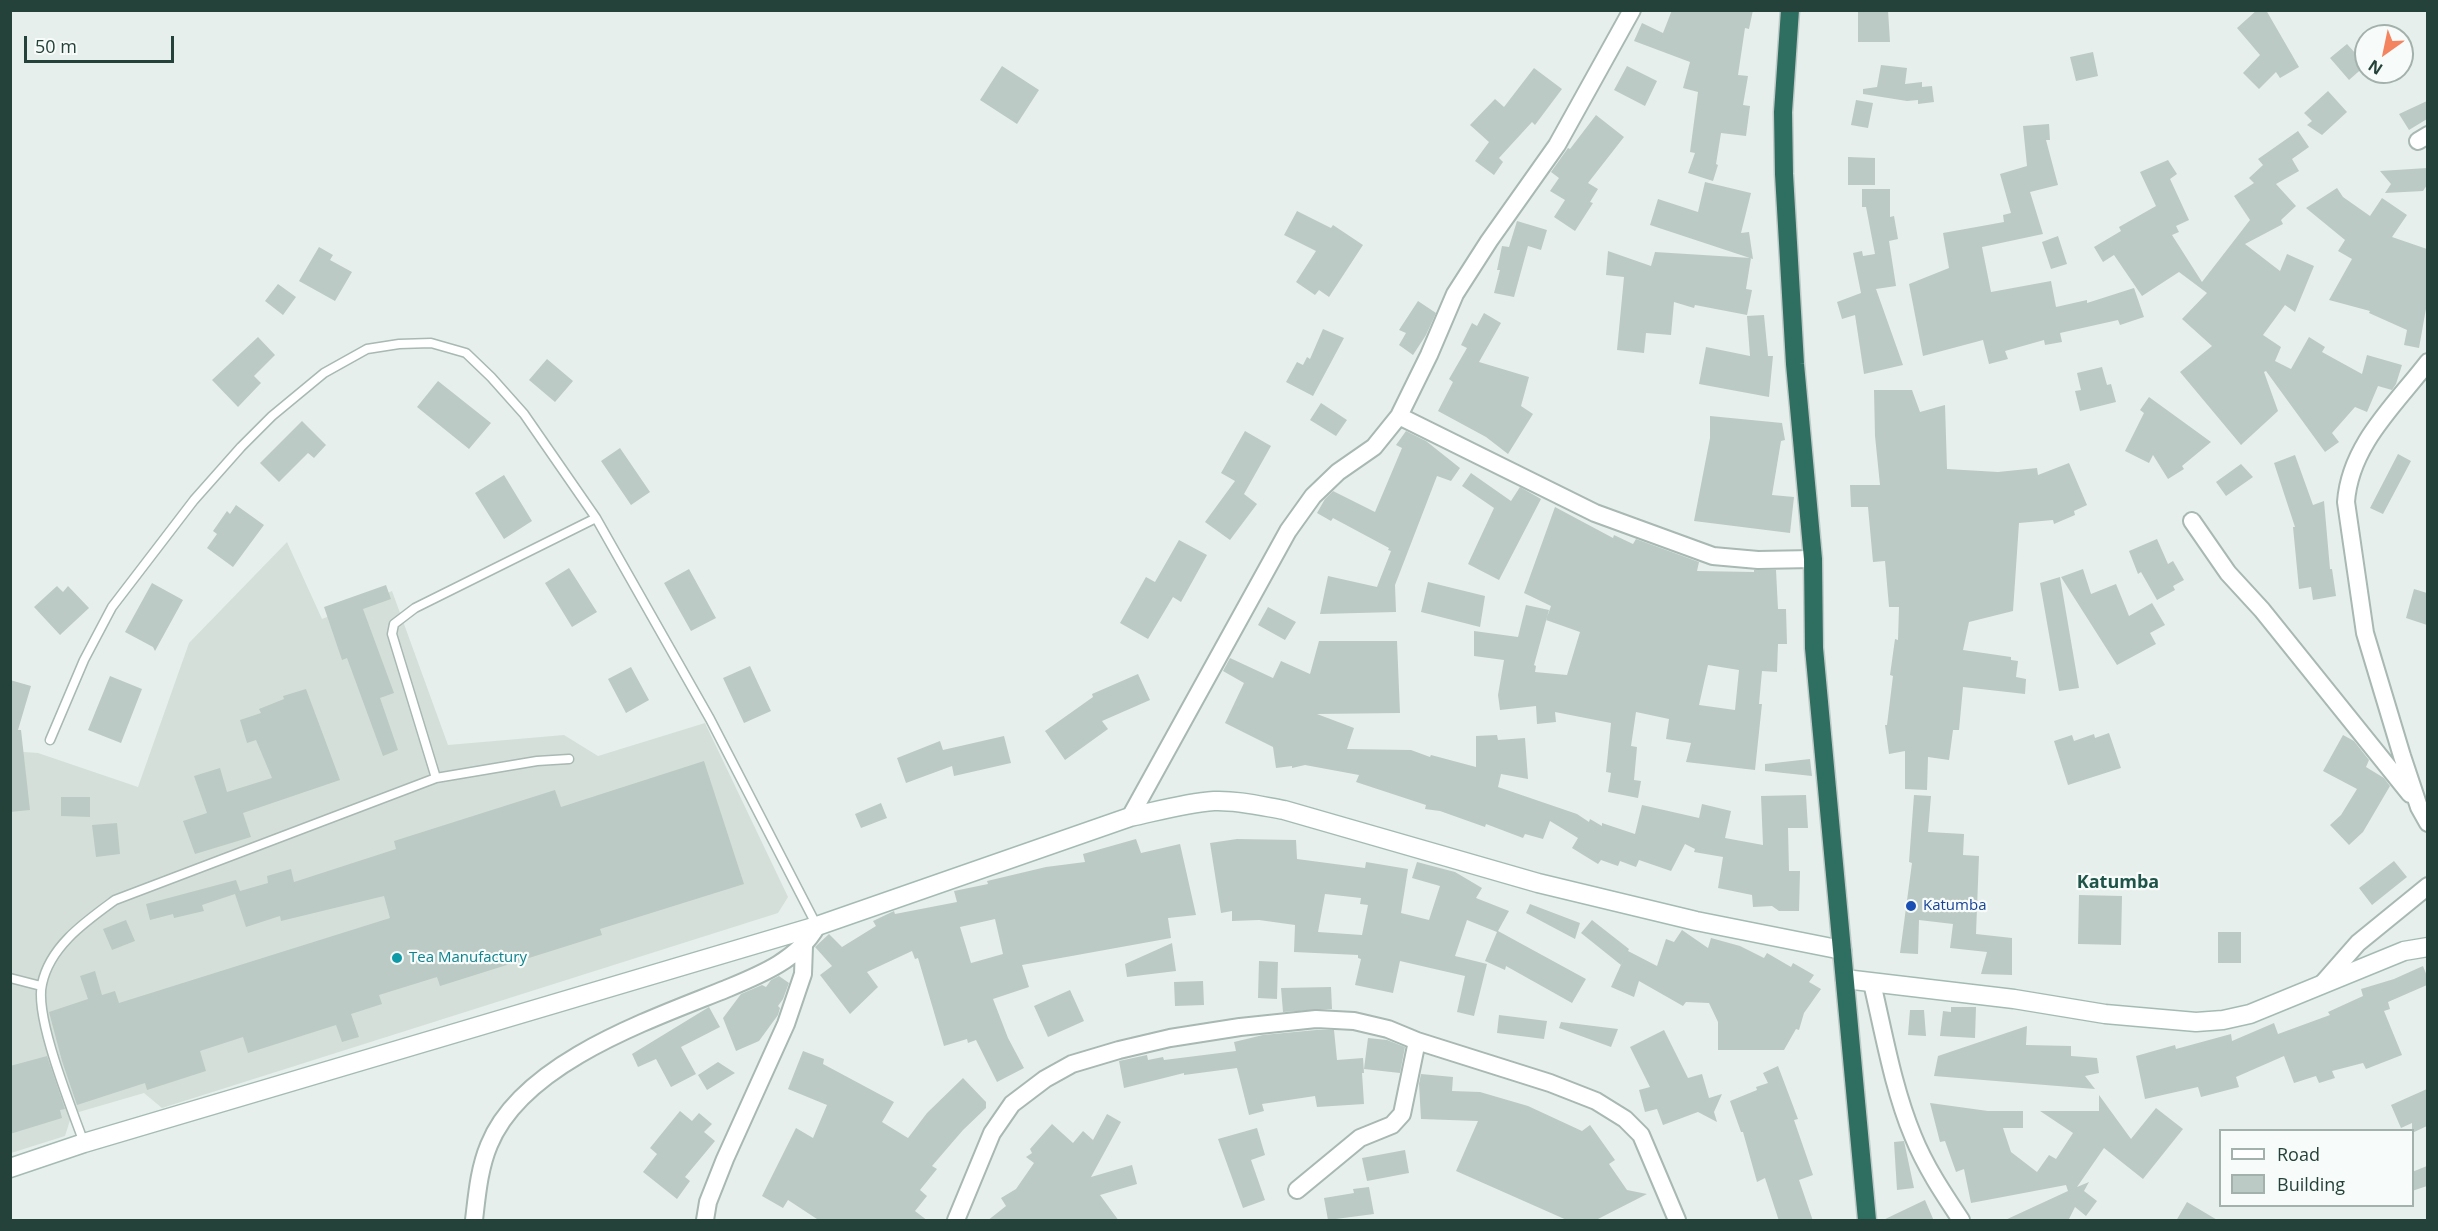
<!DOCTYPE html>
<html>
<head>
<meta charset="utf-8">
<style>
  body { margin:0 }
  #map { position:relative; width:2438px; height:1231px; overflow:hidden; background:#e6efeb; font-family:"Open Sans",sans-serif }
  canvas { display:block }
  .frame { position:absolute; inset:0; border:12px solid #24423a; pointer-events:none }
  .legend { position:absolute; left:2219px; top:1129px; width:195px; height:78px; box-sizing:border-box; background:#f7fbf9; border:2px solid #a3b1ad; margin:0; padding:8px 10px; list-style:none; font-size:18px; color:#24423a }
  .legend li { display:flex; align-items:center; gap:12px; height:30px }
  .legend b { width:30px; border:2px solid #a3b1ad }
  .north { position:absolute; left:2354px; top:24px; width:60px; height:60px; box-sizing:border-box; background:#f7fbf9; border:2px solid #a3b1ad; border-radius:50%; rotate:213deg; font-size:16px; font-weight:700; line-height:24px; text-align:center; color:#24423a }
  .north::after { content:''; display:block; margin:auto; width:21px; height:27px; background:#f4845f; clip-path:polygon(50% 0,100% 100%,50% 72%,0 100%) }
  .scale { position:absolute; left:24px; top:36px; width:150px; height:27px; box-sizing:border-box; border:3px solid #24423a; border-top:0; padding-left:8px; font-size:18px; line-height:21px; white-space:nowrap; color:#24423a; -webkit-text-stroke:4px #f7fbf9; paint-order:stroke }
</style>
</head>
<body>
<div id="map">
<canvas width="2438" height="1231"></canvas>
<div class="frame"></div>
<ul class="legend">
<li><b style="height:8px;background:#fff"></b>Road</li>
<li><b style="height:16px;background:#bbcac4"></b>Building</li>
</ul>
<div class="north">N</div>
<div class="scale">50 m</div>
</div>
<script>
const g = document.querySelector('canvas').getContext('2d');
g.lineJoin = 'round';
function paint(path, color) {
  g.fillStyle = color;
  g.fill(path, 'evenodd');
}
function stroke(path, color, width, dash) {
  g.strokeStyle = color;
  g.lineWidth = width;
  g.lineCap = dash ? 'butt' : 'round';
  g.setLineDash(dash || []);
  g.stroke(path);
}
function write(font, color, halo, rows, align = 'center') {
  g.font = font + ' "Open Sans",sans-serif';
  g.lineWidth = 4.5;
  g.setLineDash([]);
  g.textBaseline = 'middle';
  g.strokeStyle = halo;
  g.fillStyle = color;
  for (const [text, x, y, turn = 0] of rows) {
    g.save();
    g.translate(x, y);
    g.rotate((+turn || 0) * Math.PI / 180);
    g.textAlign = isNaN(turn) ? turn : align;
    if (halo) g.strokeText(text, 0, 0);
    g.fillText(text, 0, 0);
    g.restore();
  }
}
paint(new Path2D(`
  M287 542 322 619 392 591 448 745 564 735 598 756 705 723 788 897 778 913 162 1108 144 1093 72 1114 65 1136 11 1153 10 751 38 753 138 787 189 643Z`), '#d4dfda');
paint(new Path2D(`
  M1672 10H1753L1749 29 1745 28 1738 75 1748 76 1743 105 1750 106 1746 136 1721 133 1716 164 1718 165 1713 181 1688 173 1695 153 1690 152 1698 92 1683 88 1690 62 1634 41 1642 23 1663 33Z
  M1858 10H1888L1890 42H1858Z
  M2257 10H2266L2299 67 2280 78 2276 72 2259 89 2243 73 2260 55 2237 28Z
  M2347 44 2366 65 2349 80 2330 58Z
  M2093 52 2098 76 2076 81 2070 57Z
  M1881 65 1907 68 1905 84 1922 82V87L1932 86 1934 102 1918 104V100L1907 101 1863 94V89L1877 87Z
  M1002 66 1039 90 1017 124 980 100Z
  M1627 66 1657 81 1645 106 1614 90Z
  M1534 68 1562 89 1535 125 1532 122 1499 158 1503 162 1494 175 1475 161 1489 142 1470 125 1495 99 1504 107Z
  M2328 91 2347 112 2322 135 2307 125 2312 121 2304 113Z
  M1856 100 1873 103 1868 128 1851 125Z
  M2427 101V119L2409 130 2399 114Z
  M1596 115 1624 137 1588 183 1598 189 1590 202 1593 203 1575 231 1554 217 1565 200 1550 191 1559 178 1551 172 1568 148 1570 149Z
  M2049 124 2050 140H2046L2058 185 2030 192 2043 234 1982 247 1991 292 2051 281 2056 307 2087 300V303L2134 288 2144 317 2120 325 2118 320 2060 333 2062 342 2045 345 2044 340 2005 351 2008 359 1989 364 1983 340 1923 356 1909 284 1949 268 1943 233 2004 222 2003 215 2011 213 2000 174 2027 166 2023 126Z
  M2298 131 2309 147 2292 159 2299 171 2276 184 2296 206 2281 220 2283 224 2245 244 2280 271 2287 254 2314 266 2295 312 2285 305 2263 335 2281 347 2275 361 2291 369 2309 337 2325 347 2322 352 2362 374 2367 355 2402 365 2396 384 2392 390 2378 386 2367 412 2355 407 2332 433 2339 442 2325 452 2266 371 2264 372 2278 411 2241 445 2180 372 2212 346 2182 319 2207 293 2179 272 2142 296 2114 255 2103 262 2094 247 2121 231 2119 227 2156 206 2140 172 2168 160 2177 174 2170 179 2189 220 2176 226 2179 232 2172 235 2202 282 2250 220 2234 196 2254 183 2249 178 2263 165 2258 159Z
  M1848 157 1875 158V185H1848Z
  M2427 168V185L2423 191 2385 193 2391 184 2380 171Z
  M1705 182 1751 193 1741 233 1749 232 1753 259 1650 225 1658 199 1698 212Z
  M2337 188 2343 197 2370 216 2382 198 2407 215 2392 237 2427 249V303L2419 348 2404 345 2407 330 2369 313 2370 311 2329 300 2352 259 2338 251 2345 240 2306 208Z
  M1862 189H1890V217L1894 216 1898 239 1889 241 1896 286 1876 289 1903 365 1864 374 1855 315 1842 319 1837 302 1861 293 1853 253 1862 251 1863 256 1875 254 1866 207H1862Z
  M1297 211 1331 228 1333 225 1363 245 1329 297 1319 290 1315 295 1296 282 1316 251 1284 235Z
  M1517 221 1547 230 1541 250 1528 246 1514 297 1494 293 1500 270H1497L1502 246 1509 247Z
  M2058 236 2067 264 2051 269 2042 242Z
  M319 247 333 255 330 260 352 272 335 301 299 281Z
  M1608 251 1651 266 1655 252 1751 258 1746 289 1752 290 1747 315 1695 305 1694 308 1674 302 1671 335 1646 333 1644 353 1617 350 1624 277 1606 275Z
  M278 284 296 297 283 315 265 301Z
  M1418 301 1436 313 1426 335 1413 355 1399 345 1406 333 1399 330Z
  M1484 313 1501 323 1479 362 1529 377 1521 406 1533 414 1508 454 1486 437 1438 411 1453 382 1449 379 1467 348 1461 345 1472 323 1477 326Z
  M1764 315 1768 356H1773L1769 397 1699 384 1706 347 1750 356 1747 316Z
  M1323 329 1344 338 1313 396 1286 382 1297 362 1303 365 1307 357 1310 359Z
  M258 337 275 355 254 376 261 383 238 407 212 380Z
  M547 359 573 381 555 402 529 380Z
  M2102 367 2107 385 2111 384 2116 402 2080 411 2075 391 2081 390 2077 373Z
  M438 381 491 423 469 449 417 407Z
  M1874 390H1912L1920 412 1945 405 1947 469 1998 472 2037 468 2038 475 2069 463 2087 505 2074 511 2075 515 2054 524 2053 520 2019 523 2013 611 1969 622 1963 650 2011 657V660L2018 661 2016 677 2026 679 2025 694 1963 687 1959 730H1953L1949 760 1928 757 1927 790 1905 789V751L1889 754 1885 725H1887L1893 676 1890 675 1895 639 1898 640 1899 607H1889L1885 561 1873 562 1868 507H1851L1850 485H1880L1875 436Z
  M2149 397 2211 442 2182 466 2184 469 2168 479 2153 455 2149 463 2125 451 2144 413 2140 410Z
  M1321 403 1347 420 1336 436 1310 420Z
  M1710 416 1782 423 1785 440 1781 441 1772 495 1794 497 1790 533 1694 521 1710 438Z
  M302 421 326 445 314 458 308 453 279 482 260 463Z
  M1245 431 1271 446 1244 494 1257 504 1230 540 1205 522 1235 481 1221 473Z
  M1406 431 1426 441 1460 468 1451 481 1437 476 1395 585 1396 612 1320 614 1328 576 1377 587 1391 551 1388 550 1389 548 1333 518 1331 521 1317 513 1325 499 1333 491 1375 512 1402 448 1396 445Z
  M620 448 650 492 631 505 601 461Z
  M2398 454 2411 461 2383 514 2370 508Z
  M2295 455 2313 505 2324 501 2330 569H2332L2336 596 2313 600 2311 587 2299 589 2293 527H2295L2274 463Z
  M2241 464 2253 477 2226 496 2216 482Z
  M1471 473 1511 501 1520 487 1541 499 1499 580 1468 564 1494 508 1462 486Z
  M504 475 532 521 504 539 475 493Z
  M236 505 264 525 233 567 207 548 217 534 213 531 227 511 230 514Z
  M1555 507 1613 538 1614 535 1633 544 1636 539 1699 562 1697 571 1754 572V570H1776L1778 609H1786L1787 644H1778L1777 672 1762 671 1759 704H1762L1755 770 1686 762 1691 743 1666 739 1669 719 1636 712 1631 746 1637 747 1634 780 1641 781 1638 798 1608 792 1611 773 1606 772 1611 723 1555 712 1556 722 1537 724 1536 706 1500 710 1498 695 1504 660 1474 656V631L1518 637 1526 605 1549 610 1534 665 1536 666 1535 672 1567 675 1580 632 1546 620 1551 606 1524 593ZM1708 665 1739 670 1735 710 1699 705Z
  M2157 539 2168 564 2173 561 2184 580 2173 586 2175 590 2157 600 2141 572 2138 574 2129 551Z
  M1179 540 1207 555 1181 602 1173 597 1148 639 1120 623 1146 577 1155 582Z
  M569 568 597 612 572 627 545 583Z
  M689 569 716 618 691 631 664 583Z
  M2083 569 2091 594 2116 584 2129 616 2152 603 2165 625 2150 633 2156 644 2117 665 2061 577Z
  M2060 577 2079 688 2059 691 2040 583Z
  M1428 582 1485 596 1480 627 1421 612Z
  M152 583 183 600 155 651 153 647 125 632Z
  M386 585 391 599 363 609 394 693 380 698 398 750 383 756 347 658 342 660 324 607Z
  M57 586 63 592 68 586 89 608 60 635 34 607Z
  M2414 589 2427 593V625L2406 618Z
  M1268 607 1296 622 1285 640 1258 625Z
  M1319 641H1397L1400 713 1317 714 1354 728 1347 749 1411 750 1430 757 1431 755 1476 767V736L1497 735 1498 740 1525 738 1528 779 1501 774 1498 787 1577 814 1589 822 1590 819 1602 826V823L1635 834 1642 805 1699 818 1702 804 1731 811 1725 838 1763 845 1761 796 1806 795 1808 828H1788L1789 871H1800L1799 911H1779L1772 906 1753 907 1752 895 1718 888 1723 857 1694 852 1695 849 1685 844 1671 871 1639 860 1636 867 1620 861 1618 866 1601 860 1598 864 1572 848 1578 838 1550 821 1543 839 1525 834 1523 838 1486 824 1485 827 1440 811 1425 809 1426 805 1356 782 1359 775 1305 765 1292 768V766L1276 768 1273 747 1225 723 1244 683 1223 671 1230 658 1273 678 1281 661 1310 674Z
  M750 666 771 711 744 723 723 678Z
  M631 667 649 700 626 713 608 679Z
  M1138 674 1150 700 1102 721 1108 729 1065 760 1045 731 1093 697 1092 694Z
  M110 676 142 689 121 743 88 730Z
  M10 680 31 686 18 730H21L30 810 10 812Z
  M306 689 340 780 243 813 251 837 195 854 183 821 207 813 194 776 220 768 227 792 272 778 256 740 247 743 240 720 261 713 259 709 284 699 283 696Z
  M2109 733 2121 768 2068 785 2054 741 2072 735 2074 741 2094 734 2095 738Z
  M2343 735 2354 741 2369 760 2366 767 2384 778 2390 786 2363 832 2349 845 2330 825 2341 815 2357 789 2323 771Z
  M1004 736 1011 763 954 776 952 766 906 783 897 758 940 741 943 750Z
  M1810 759 1812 776 1765 771V764Z
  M704 761 744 884 600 929 602 935 440 986 437 977 379 995 382 1004 351 1014 359 1037 342 1042 336 1025 248 1053 243 1037 200 1051 206 1071 147 1090 145 1083 77 1105 62 1061 49 1012 88 999 80 976 95 971 102 995 115 991 119 1003 390 918 384 896 281 921 280 916 246 927 235 894 202 905 204 911 174 918 173 914 150 920 146 904 236 880 240 891 268 883 267 876 291 869 294 882 396 849 394 841 555 790 561 807Z
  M1914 795 1931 796 1928 832 1964 834 1963 855 1979 856 1976 934 2012 938V975L1981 974 1987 952 1950 948 1953 924 1919 920 1918 954 1900 953 1912 863 1909 862Z
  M61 797H90V817L61 816Z
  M881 803 887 818 861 828 855 814Z
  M117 823 120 854 96 857 92 825Z
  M1136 839 1141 853 1180 844 1196 915 1168 918 1171 938 1022 965 1029 987 993 999 1008 1038 1024 1068 997 1082 976 1040 968 1043 967 1039 944 1046 918 958 915 959 912 951 867 972 878 987 850 1014 820 975 832 966 815 947 829 934 842 947 876 926 873 921 894 911 895 914 957 902 954 891 988 884 987 881 1046 867 1085 862 1083 854ZM995 919 1003 954 971 963 960 927Z
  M1237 839 1296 840 1297 859 1365 868 1366 862 1408 869 1401 913 1429 920 1440 886 1412 878 1417 862 1455 872 1482 888 1476 898 1509 911 1498 931 1586 979 1572 1003 1506 966 1505 970 1485 961 1497 932 1467 920 1455 956 1487 964 1474 1016 1457 1012 1465 976 1400 961 1393 993 1355 985 1361 959 1358 958V955L1294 952 1295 925 1259 920 1232 921V911L1221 913 1210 843ZM1325 894 1361 898 1360 904 1368 905 1362 935 1318 932Z
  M2394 861 2407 877 2372 905 2359 888Z
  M2079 895 2122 896 2121 945 2078 944Z
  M1530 904 1580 923 1575 939 1526 913Z
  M126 920 135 941 112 950 103 929Z
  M1592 920 1629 949 1628 951 1657 966 1666 939 1674 942 1682 930 1708 948 1711 938 1740 946 1764 958 1767 953 1791 967 1793 963 1814 975 1809 982 1821 989 1804 1013 1799 1030 1796 1029 1784 1050H1718V1022L1709 1003 1686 1002 1683 1006 1639 981 1634 997 1611 987 1624 958 1621 965 1581 933Z
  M2218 932H2241V963H2218Z
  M1172 943 1176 971 1127 977 1125 964Z
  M1259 961 1278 962 1277 999 1258 998Z
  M2423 966 2427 976V985L2388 1002 2390 1009 2384 1011 2402 1055 2366 1069 2363 1063 2332 1071 2335 1078 2319 1083 2316 1076 2294 1083 2284 1056 2236 1077 2239 1087 2201 1097 2198 1087 2145 1099 2136 1056 2175 1045 2176 1049 2231 1034 2232 1041 2274 1023 2278 1034 2330 1015 2328 1012 2363 996 2361 989 2394 979Z
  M779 976 789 983 783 999 778 1006 780 1008 778 1015 759 1041 736 1051 723 1018 741 994 762 985 766 987 771 980Z
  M1203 981 1204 1005 1175 1006 1174 982Z
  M1331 987 1332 1009 1283 1012 1281 988Z
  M1070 990 1084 1021 1048 1037 1034 1006Z
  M709 1007 720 1027 681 1047 696 1074 671 1087 656 1059 638 1067 632 1054Z
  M1951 1007H1976L1975 1038 1940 1036 1943 1011 1951 1012Z
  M1910 1010H1924L1926 1036 1908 1035Z
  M1499 1015 1547 1021 1544 1039 1497 1033Z
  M1561 1022 1618 1029 1611 1047 1559 1028Z
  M2027 1026 2026 1045 2071 1046V1056L2097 1058 2099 1073 2085 1076 2095 1089 1934 1076 1938 1056Z
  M1316 1030H1334L1337 1060 1363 1058 1364 1073H1362L1364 1104 1317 1107 1315 1096 1262 1104 1264 1111 1249 1115 1237 1068 1184 1075V1073L1124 1088 1119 1061 1147 1055 1148 1060 1163 1057 1164 1060 1236 1051 1234 1042 1263 1035Z
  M1664 1030 1688 1078 1702 1074 1709 1098 1722 1094 1714 1112 1717 1122 1698 1112 1663 1125 1657 1109 1645 1112 1639 1090 1650 1087 1630 1047Z
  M1368 1038 1387 1040 1405 1047 1400 1073 1364 1069Z
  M803 1051 824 1059 823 1064 894 1102 882 1122 908 1138 927 1113 963 1078 986 1102V1108L963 1130 932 1166 937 1169 920 1190 927 1196 915 1211 928 1221H820L788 1200 783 1208 762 1196 796 1128 813 1138 827 1105 788 1089Z
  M47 1056 65 1109 60 1110 62 1118 10 1134V1066Z
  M718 1062 735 1073 707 1090 698 1075Z
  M1778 1066 1798 1119 1794 1120 1813 1175 1799 1180 1813 1221H1779L1765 1178 1757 1182 1743 1132H1741L1730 1101 1757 1090 1756 1087 1768 1083 1763 1073Z
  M1421 1074 1453 1077 1452 1091 1480 1092 1528 1106 1582 1131 1590 1125 1615 1160 1609 1164 1627 1190 1647 1194 1594 1221H1569L1456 1171 1478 1121 1421 1119 1419 1084Z
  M2427 1089V1126L2412 1133V1123L2401 1128 2391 1105Z
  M2099 1095 2131 1139 2156 1108 2183 1129 2143 1179 2104 1148 2077 1187 2089 1182 2084 1191 2097 1201 2086 1216 2075 1207 2068 1221H2003L2068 1191 2066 1185 1971 1203 1964 1169 1956 1172 1945 1141 1940 1142 1930 1103 1988 1111H2023V1128H2003L2011 1152 2037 1172 2049 1155 2056 1159 2073 1133 2040 1111H2099Z
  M680 1111 692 1121 699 1113 712 1124 704 1132 715 1141 685 1177 690 1181 677 1199 643 1172 657 1154 650 1148Z
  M1107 1114 1121 1122 1091 1177 1132 1165 1137 1184 1100 1195 1119 1221H987L1006 1206 1001 1198 1016 1189 1034 1163 1026 1157 1032 1153 1030 1149 1052 1124 1073 1143 1083 1131 1093 1140Z
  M1257 1128 1265 1155 1251 1160 1265 1200 1243 1208 1218 1139Z
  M1904 1141 1914 1188 1897 1190 1894 1142Z
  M1405 1150 1409 1173 1367 1181 1362 1158Z
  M2427 1166V1186L2412 1191V1172Z
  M1369 1187 1374 1214 1328 1220 1324 1198 1354 1193 1353 1189Z
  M1925 1200 1934 1221H1881Z
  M2187 1202 2219 1221H2176Z`), '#bbcac4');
const lane = new Path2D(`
  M50 740 84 660 112 607 194 500 241 447 272 416 324 373 367 349 399 344 431 343 466 353 491 377 524 414 596 518 710 719 817 926
  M436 778 392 634 394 624 415 608 596 518
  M10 978 41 986
  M84 1143C72 1109 34 1017 42 984 50 946 85 922 115 900L436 778 537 761 569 759`);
const street = new Path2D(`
  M2418 141 2428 135
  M2428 362C2395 405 2350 445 2346 502L2365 633 2402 756 2419 807 2428 823
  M1399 416 1595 513 1713 556 1758 560 1813 559
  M2192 521 2228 573 2262 610 2410 794
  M1130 817 1288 531 1313 496 1338 472 1374 447 1399 416 1429 355 1455 294 1489 241 1557 145 1632 10
  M1872 983C1884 1034 1893 1088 1913 1136 1925 1166 1943 1193 1961 1220
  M2322 984 2358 943 2428 886
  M1297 1190 1360 1138 1392 1125 1402 1114 1417 1041
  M474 1220C477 1195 479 1169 489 1145 522 1063 649 1020 726 989 760 975 798 960 817 926
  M705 1220 708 1202 725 1159 786 1024 803 974 804 946
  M956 1220 992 1133 1012 1104 1045 1079 1072 1064 1119 1050 1170 1038 1240 1027 1316 1019 1354 1021 1388 1029 1417 1041 1550 1083 1596 1101 1625 1119 1641 1135 1677 1220`);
const secondary = new Path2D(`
  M1845 979 2014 999 2105 1014 2196 1022 2223 1020 2250 1014 2404 951 2428 947
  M10 1168 84 1143 817 926 1130 817C1158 811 1185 803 1214 801 1237 800 1261 806 1284 810L1538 883 1696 921 1842 950`);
const highway = new Path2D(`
  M1790 10 1783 112 1784 174 1795 364 1813 559 1814 648 1867 1220`);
stroke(lane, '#a8b8b2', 11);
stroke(street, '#a8b8b2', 20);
stroke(secondary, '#a4bbb3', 21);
stroke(highway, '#c2cac8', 21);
stroke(lane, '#fff', 8);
stroke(street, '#fff', 16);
stroke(secondary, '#fff', 18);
stroke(highway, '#2f6f62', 18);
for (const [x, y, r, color] of [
  [1911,906,6,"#1a4fb4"],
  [397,958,6,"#0f9aa8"]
]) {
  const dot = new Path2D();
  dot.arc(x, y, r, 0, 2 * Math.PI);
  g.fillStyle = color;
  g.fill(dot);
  stroke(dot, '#f7fbf9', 2);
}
write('15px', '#164399', '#f7fbf9', [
  ["Katumba",1923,906]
], 'left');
write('15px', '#0d838f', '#f7fbf9', [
  ["Tea Manufactury",409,958]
], 'left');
write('bold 18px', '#1f5548', '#f7fbf9', [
  ["Katumba",2118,883]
]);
</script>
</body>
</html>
